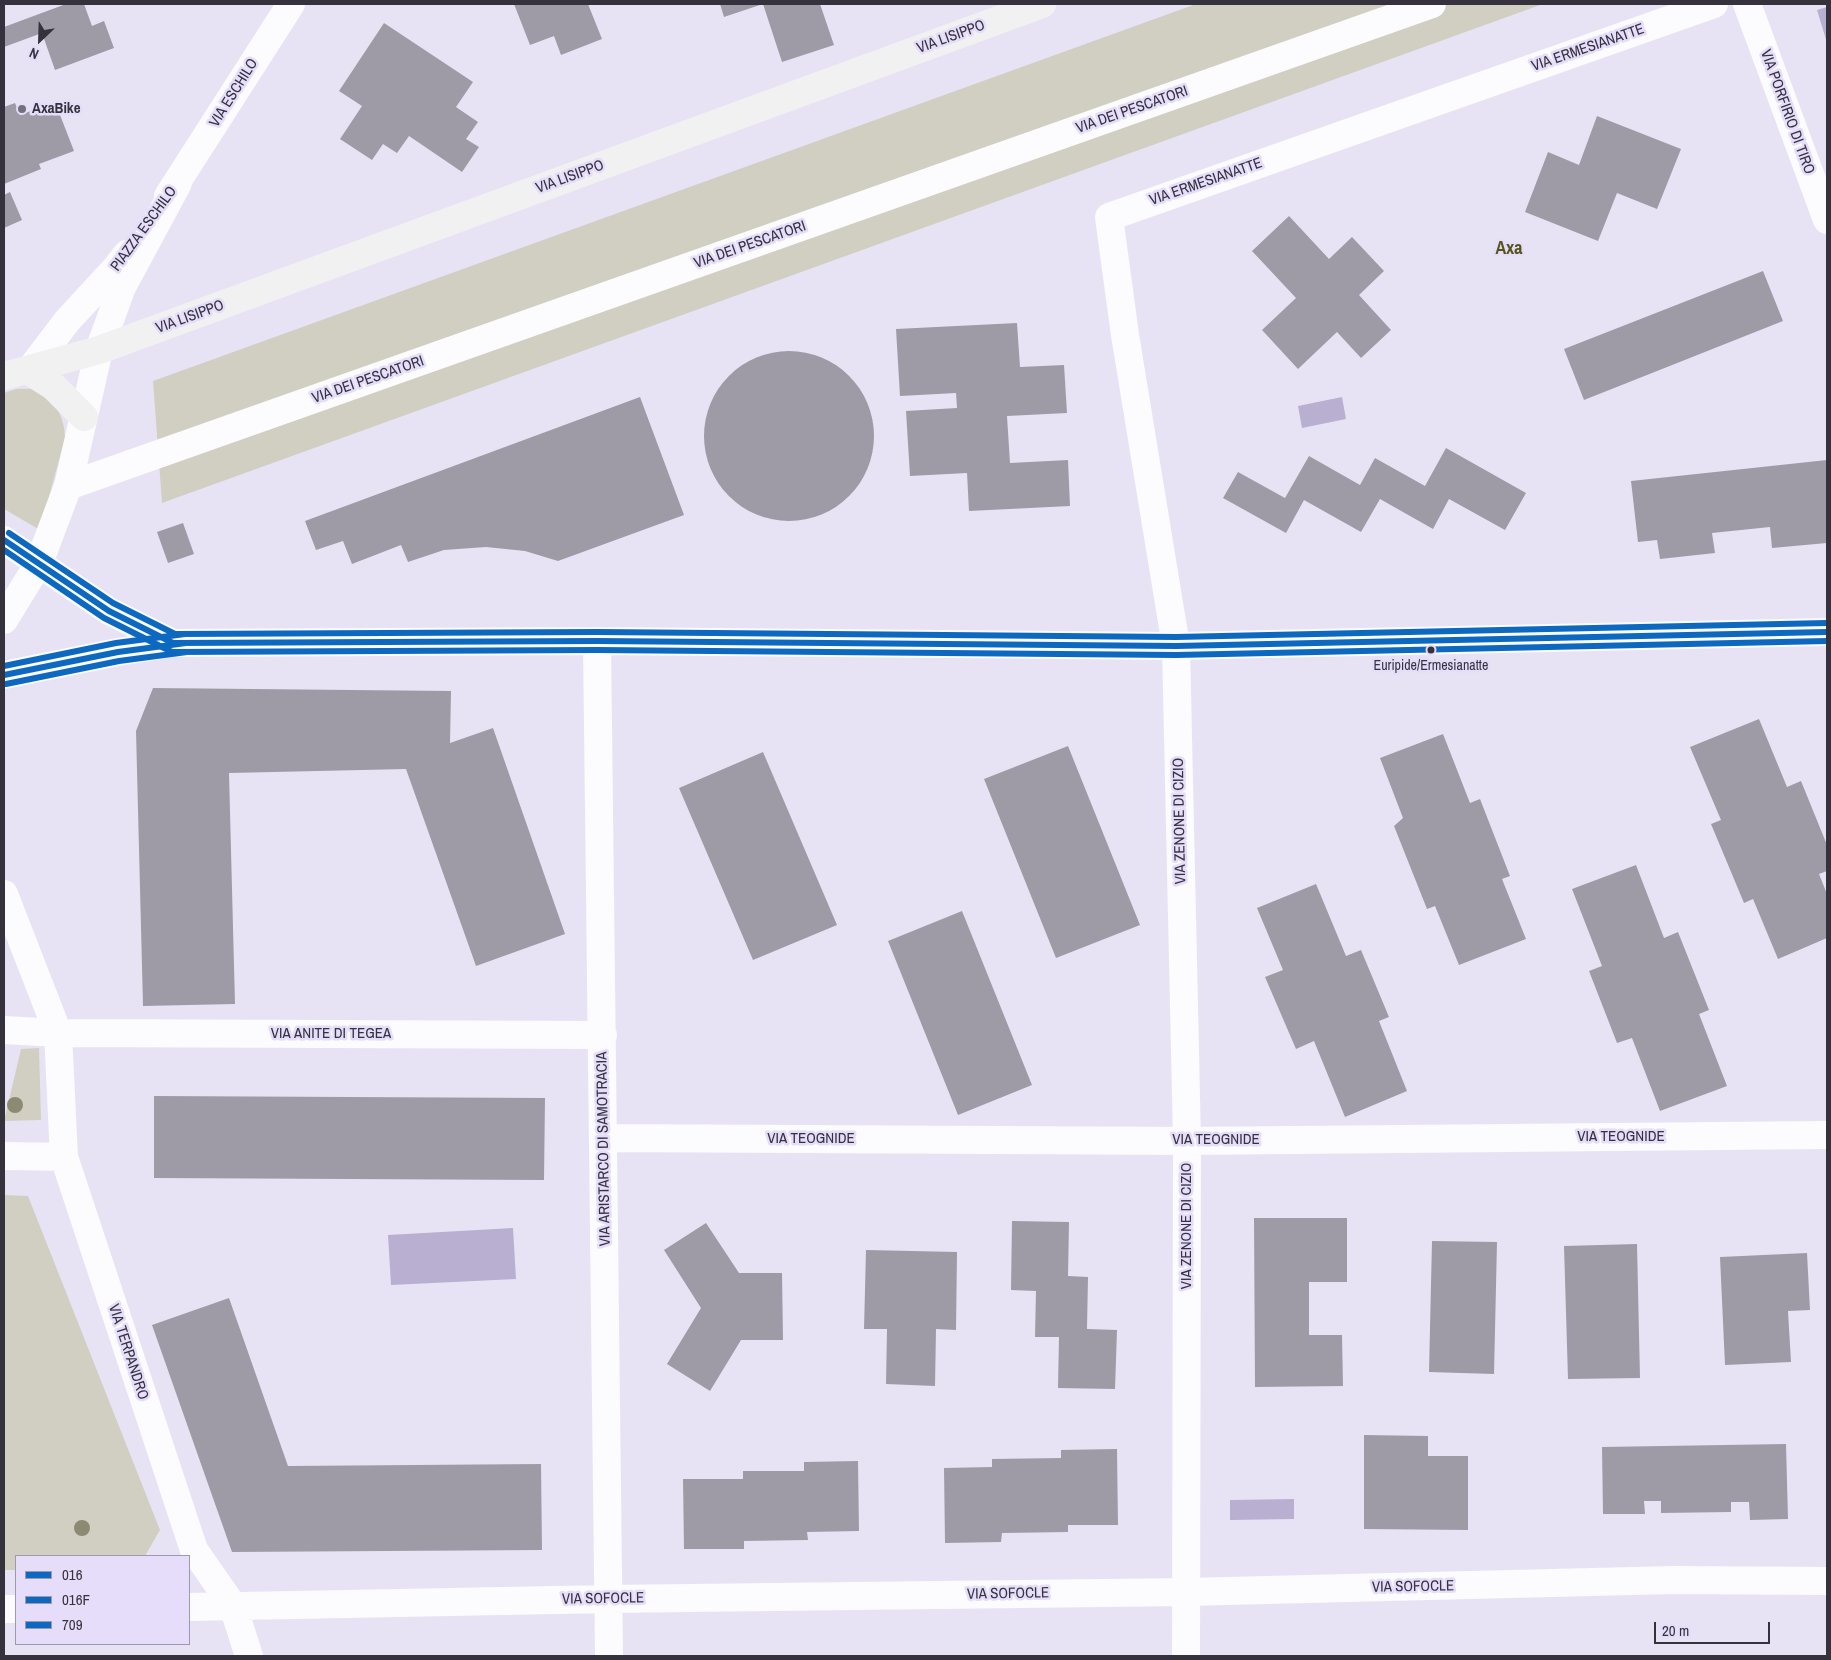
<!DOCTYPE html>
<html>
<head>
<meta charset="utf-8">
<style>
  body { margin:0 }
  #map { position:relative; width:1831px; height:1660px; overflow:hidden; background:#e8e3f4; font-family:"Archivo Narrow",sans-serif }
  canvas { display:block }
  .frame { position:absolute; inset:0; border:5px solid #35323d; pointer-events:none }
  .legend { position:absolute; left:15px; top:1555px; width:175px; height:90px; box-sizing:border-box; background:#e5ddfa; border:1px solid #9f99ae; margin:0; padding:6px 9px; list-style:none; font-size:15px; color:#35323d }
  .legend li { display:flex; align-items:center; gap:10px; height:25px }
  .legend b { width:25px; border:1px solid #9f99ae }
  .north { position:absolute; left:15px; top:15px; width:50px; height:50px; -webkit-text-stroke:4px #e5ddfa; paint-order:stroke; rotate:204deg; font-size:14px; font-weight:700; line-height:20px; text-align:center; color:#35323d }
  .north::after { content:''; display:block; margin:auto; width:18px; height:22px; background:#35323d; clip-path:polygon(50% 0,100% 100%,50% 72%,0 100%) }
  .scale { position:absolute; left:1654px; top:1622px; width:116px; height:22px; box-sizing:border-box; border:2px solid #35323d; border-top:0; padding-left:6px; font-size:15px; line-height:18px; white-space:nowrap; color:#35323d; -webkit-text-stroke:4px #e5ddfa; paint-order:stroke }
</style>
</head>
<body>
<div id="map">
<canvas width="1831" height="1660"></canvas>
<div class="frame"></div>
<ul class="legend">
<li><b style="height:6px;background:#0c69bf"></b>016</li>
<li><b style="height:6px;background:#0c69bf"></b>016F</li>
<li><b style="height:6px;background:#0c69bf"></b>709</li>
</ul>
<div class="north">N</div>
<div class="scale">20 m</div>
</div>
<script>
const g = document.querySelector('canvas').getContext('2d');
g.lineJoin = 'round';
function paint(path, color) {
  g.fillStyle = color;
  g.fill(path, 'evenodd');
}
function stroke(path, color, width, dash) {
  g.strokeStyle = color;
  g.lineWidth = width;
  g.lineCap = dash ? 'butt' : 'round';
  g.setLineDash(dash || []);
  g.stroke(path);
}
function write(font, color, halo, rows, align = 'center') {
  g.font = font + ' "Archivo Narrow",sans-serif';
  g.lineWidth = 5;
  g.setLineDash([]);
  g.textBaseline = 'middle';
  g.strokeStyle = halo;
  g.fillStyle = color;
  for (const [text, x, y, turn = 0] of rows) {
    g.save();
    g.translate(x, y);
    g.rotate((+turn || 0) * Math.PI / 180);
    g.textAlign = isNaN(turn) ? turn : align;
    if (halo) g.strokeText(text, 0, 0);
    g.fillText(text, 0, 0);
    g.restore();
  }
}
paint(new Path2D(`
  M1196 4H1543L162 503 153 381Z
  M16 389C23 389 33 388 40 391 56 400 65 420 65 438L40 530 4 509V393Z
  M39 1048 41 1120 4 1121 21 1049Z
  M4 1195 28 1196 160 1530 145 1556H16V1570H4Z`), '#d1cfc2');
paint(new Path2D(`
  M1827 7V43L1817 10Z
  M1342 397 1346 419 1302 428 1298 406Z
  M513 1228 516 1279 391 1285 388 1235Z
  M1294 1499V1519L1230 1520V1500Z`), '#b9afd0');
paint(new Path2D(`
  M66 4H84L92 26 104 21 114 48 55 70 42 33 4 47V27Z
  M514 4H588L602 39 561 55 554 36 530 45Z
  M720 4H763L724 17Z
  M763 4H820L834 45 782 62Z
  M384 23 473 82 456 107 478 122 466 139 479 147 462 172 409 136 397 153 383 144 372 160 340 139 362 106 339 91Z
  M55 102 74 151 39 164 41 169 4 184V107L15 103 20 115Z
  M1597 116 1681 149 1657 209 1617 193 1598 241 1525 212 1548 152 1579 165Z
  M10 192 22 220 4 228V195Z
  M1289 216 1329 259 1352 237 1384 271 1359 295 1391 330 1361 358 1337 332 1298 369 1262 330 1296 298 1252 251Z
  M1763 271 1783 321 1584 400 1564 349Z
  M1017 323 1020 367 1064 365 1067 413 1007 416 1010 463 1068 460 1070 506 969 511 967 473 910 476 906 411 957 408 956 393 900 396 896 329Z
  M704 436a85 85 0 1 1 170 0a85 85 0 1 1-170 0Z
  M640 397 684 515 558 561 525 551 486 547 444 550 408 562 401 545 352 564 343 541 316 550 305 521Z
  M1446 448 1526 493 1505 530 1449 499 1433 529 1380 499 1361 532 1304 500 1286 533 1223 498 1238 472 1285 498 1309 456 1360 485 1375 458 1425 486Z
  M1827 460V543L1772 548 1770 527 1712 533 1715 553 1660 559 1657 540 1638 542 1631 481Z
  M183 523 194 554 168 563 157 532Z
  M153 688 451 691 450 743 493 728 565 934 476 966 406 769 229 773 235 1004 143 1006 136 731Z
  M1759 719 1787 787 1801 781 1827 845V871L1819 874 1827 894V938L1778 959 1753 899 1744 903 1711 824 1721 820 1690 747Z
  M1443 734 1470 803 1480 799 1510 876 1502 879 1526 939 1459 965 1435 906 1427 909 1394 826 1403 818 1380 758Z
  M1068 746 1140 925 1056 958 984 779Z
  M763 752 837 925 753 960 679 788Z
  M1636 865 1664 938 1678 932 1709 1010 1699 1014 1727 1086 1660 1111 1632 1038 1617 1043 1589 971 1602 966 1572 889Z
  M1316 884 1346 956 1361 950 1389 1017 1379 1021 1407 1091 1345 1117 1314 1041 1296 1049 1265 977 1283 970 1257 908Z
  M962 911 1032 1085 958 1115 888 941Z
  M154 1096 545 1098 544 1180 154 1178Z
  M1254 1218H1347V1282H1309V1335H1342L1343 1386 1255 1387Z
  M1012 1221 1069 1222 1068 1276 1088 1277 1087 1329 1117 1330 1115 1389 1058 1388 1059 1337H1035L1036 1291 1011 1290Z
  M706 1223 739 1273H782L783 1340H741L710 1391 667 1364 701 1308 664 1250Z
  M1432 1241 1497 1242 1494 1374 1429 1372Z
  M1637 1244 1640 1378 1568 1379 1564 1246Z
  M866 1250 957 1252 956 1330 936 1329 935 1386 886 1384 887 1329H864Z
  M1807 1253 1810 1310 1788 1311 1791 1362 1725 1365 1720 1257Z
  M229 1298 288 1466 541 1464 542 1550 232 1552 152 1325Z
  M1364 1435 1428 1436V1456H1468V1530L1364 1529Z
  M1786 1444 1788 1519 1750 1520 1749 1502H1731V1512L1661 1513V1501H1644L1645 1514H1603L1602 1447Z
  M1117 1449 1118 1525H1068V1532L1002 1533 1001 1542 945 1543 944 1468 992 1467V1459L1061 1458V1450Z
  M858 1461 859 1531 807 1532 808 1540 744 1541V1549H684L683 1479H743V1471H804V1462Z`), '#9e9ba7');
stroke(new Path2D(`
  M1747 4 1827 220
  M168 196 291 4
  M29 371 67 321 115 269 127 254
  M68 486 1432 4
  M4 540 109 611 173 643
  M4 620 39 563 68 486 99 350 122 287 178 183
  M597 641 609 1656
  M4 675 118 652 173 643 597 641 1176 646 1827 632
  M4 894 58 1033 64 1157 194 1550 233 1606 249 1656
  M4 1030 58 1033 603 1035
  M604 1138 1187 1141 1827 1135
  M4 1156 64 1157
  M189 1607 608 1599 1186 1592 1674 1580 1827 1581
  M4 1609H16
  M1186 1656 1187 1141 1176 646 1125 335 1109 217 1714 4`), '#fcfbfd', 28);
stroke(new Path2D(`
  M29 371 54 387 84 417
  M4 376 99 350 1042 4`), '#f2f1f1', 28);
stroke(new Path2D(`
  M4 540 109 611 173 643 597 641 1176 646 1827 632
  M4 675 118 652 186 643`), '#0c69bf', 6);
stroke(new Path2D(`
  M4 550 104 618 172 652 597 650 1176 655 1827 641
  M6 684 119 661 187 652`), '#0c69bf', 6);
stroke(new Path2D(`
  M9 533 113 603 175 634 597 632 1176 637 1827 623
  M4 666 116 643 185 634`), '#0c69bf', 6);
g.fillStyle = '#8d8a74';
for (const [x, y] of [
  [15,1105],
  [82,1528]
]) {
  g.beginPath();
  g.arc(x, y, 8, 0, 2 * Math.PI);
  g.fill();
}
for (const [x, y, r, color] of [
  [22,109,5,"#74707d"],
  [1431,650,4.5,"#35323d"]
]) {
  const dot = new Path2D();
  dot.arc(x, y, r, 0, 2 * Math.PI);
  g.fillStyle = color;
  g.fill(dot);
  stroke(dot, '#e5ddfa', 2);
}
write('14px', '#35323d', '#e5ddfa', [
  ["Euripide/Ermesianatte",1431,666]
]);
write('15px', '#35323d', '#e5ddfa', [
  ["VIA LISIPPO",951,37,-20],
  ["VIA ERMESIANATTE",1588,48,-19],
  ["VIA ESCHILO",234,93,-58],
  ["VIA DEI PESCATORI",1132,110,-19],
  ["VIA PORFIRIO DI TIRO",1787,112,70],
  ["VIA LISIPPO",570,177,-20],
  ["VIA ERMESIANATTE",1206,182,-19],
  ["PIAZZA ESCHILO",144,229,-54],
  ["VIA DEI PESCATORI",750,245,-19],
  ["VIA LISIPPO",190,317,-20],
  ["VIA DEI PESCATORI",368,380,-19],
  ["VIA ZENONE DI CIZIO",1180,821,-91],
  ["VIA ANITE DI TEGEA",331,1034],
  ["VIA TEOGNIDE",1621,1137],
  ["VIA TEOGNIDE",811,1139],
  ["VIA TEOGNIDE",1216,1140],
  ["VIA ARISTARCO DI SAMOTRACIA",604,1149,-91],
  ["VIA ZENONE DI CIZIO",1187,1226,-90],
  ["VIA TERPANDRO",128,1352,72],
  ["VIA SOFOCLE",1413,1587,-1],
  ["VIA SOFOCLE",1008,1594,-1],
  ["VIA SOFOCLE",603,1599,-1]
]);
write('bold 15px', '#35323d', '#e5ddfa', [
  ["AxaBike",32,109]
], 'left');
write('bold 18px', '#555418', '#e5ddfa', [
  ["Axa",1509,249]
]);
</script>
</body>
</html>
